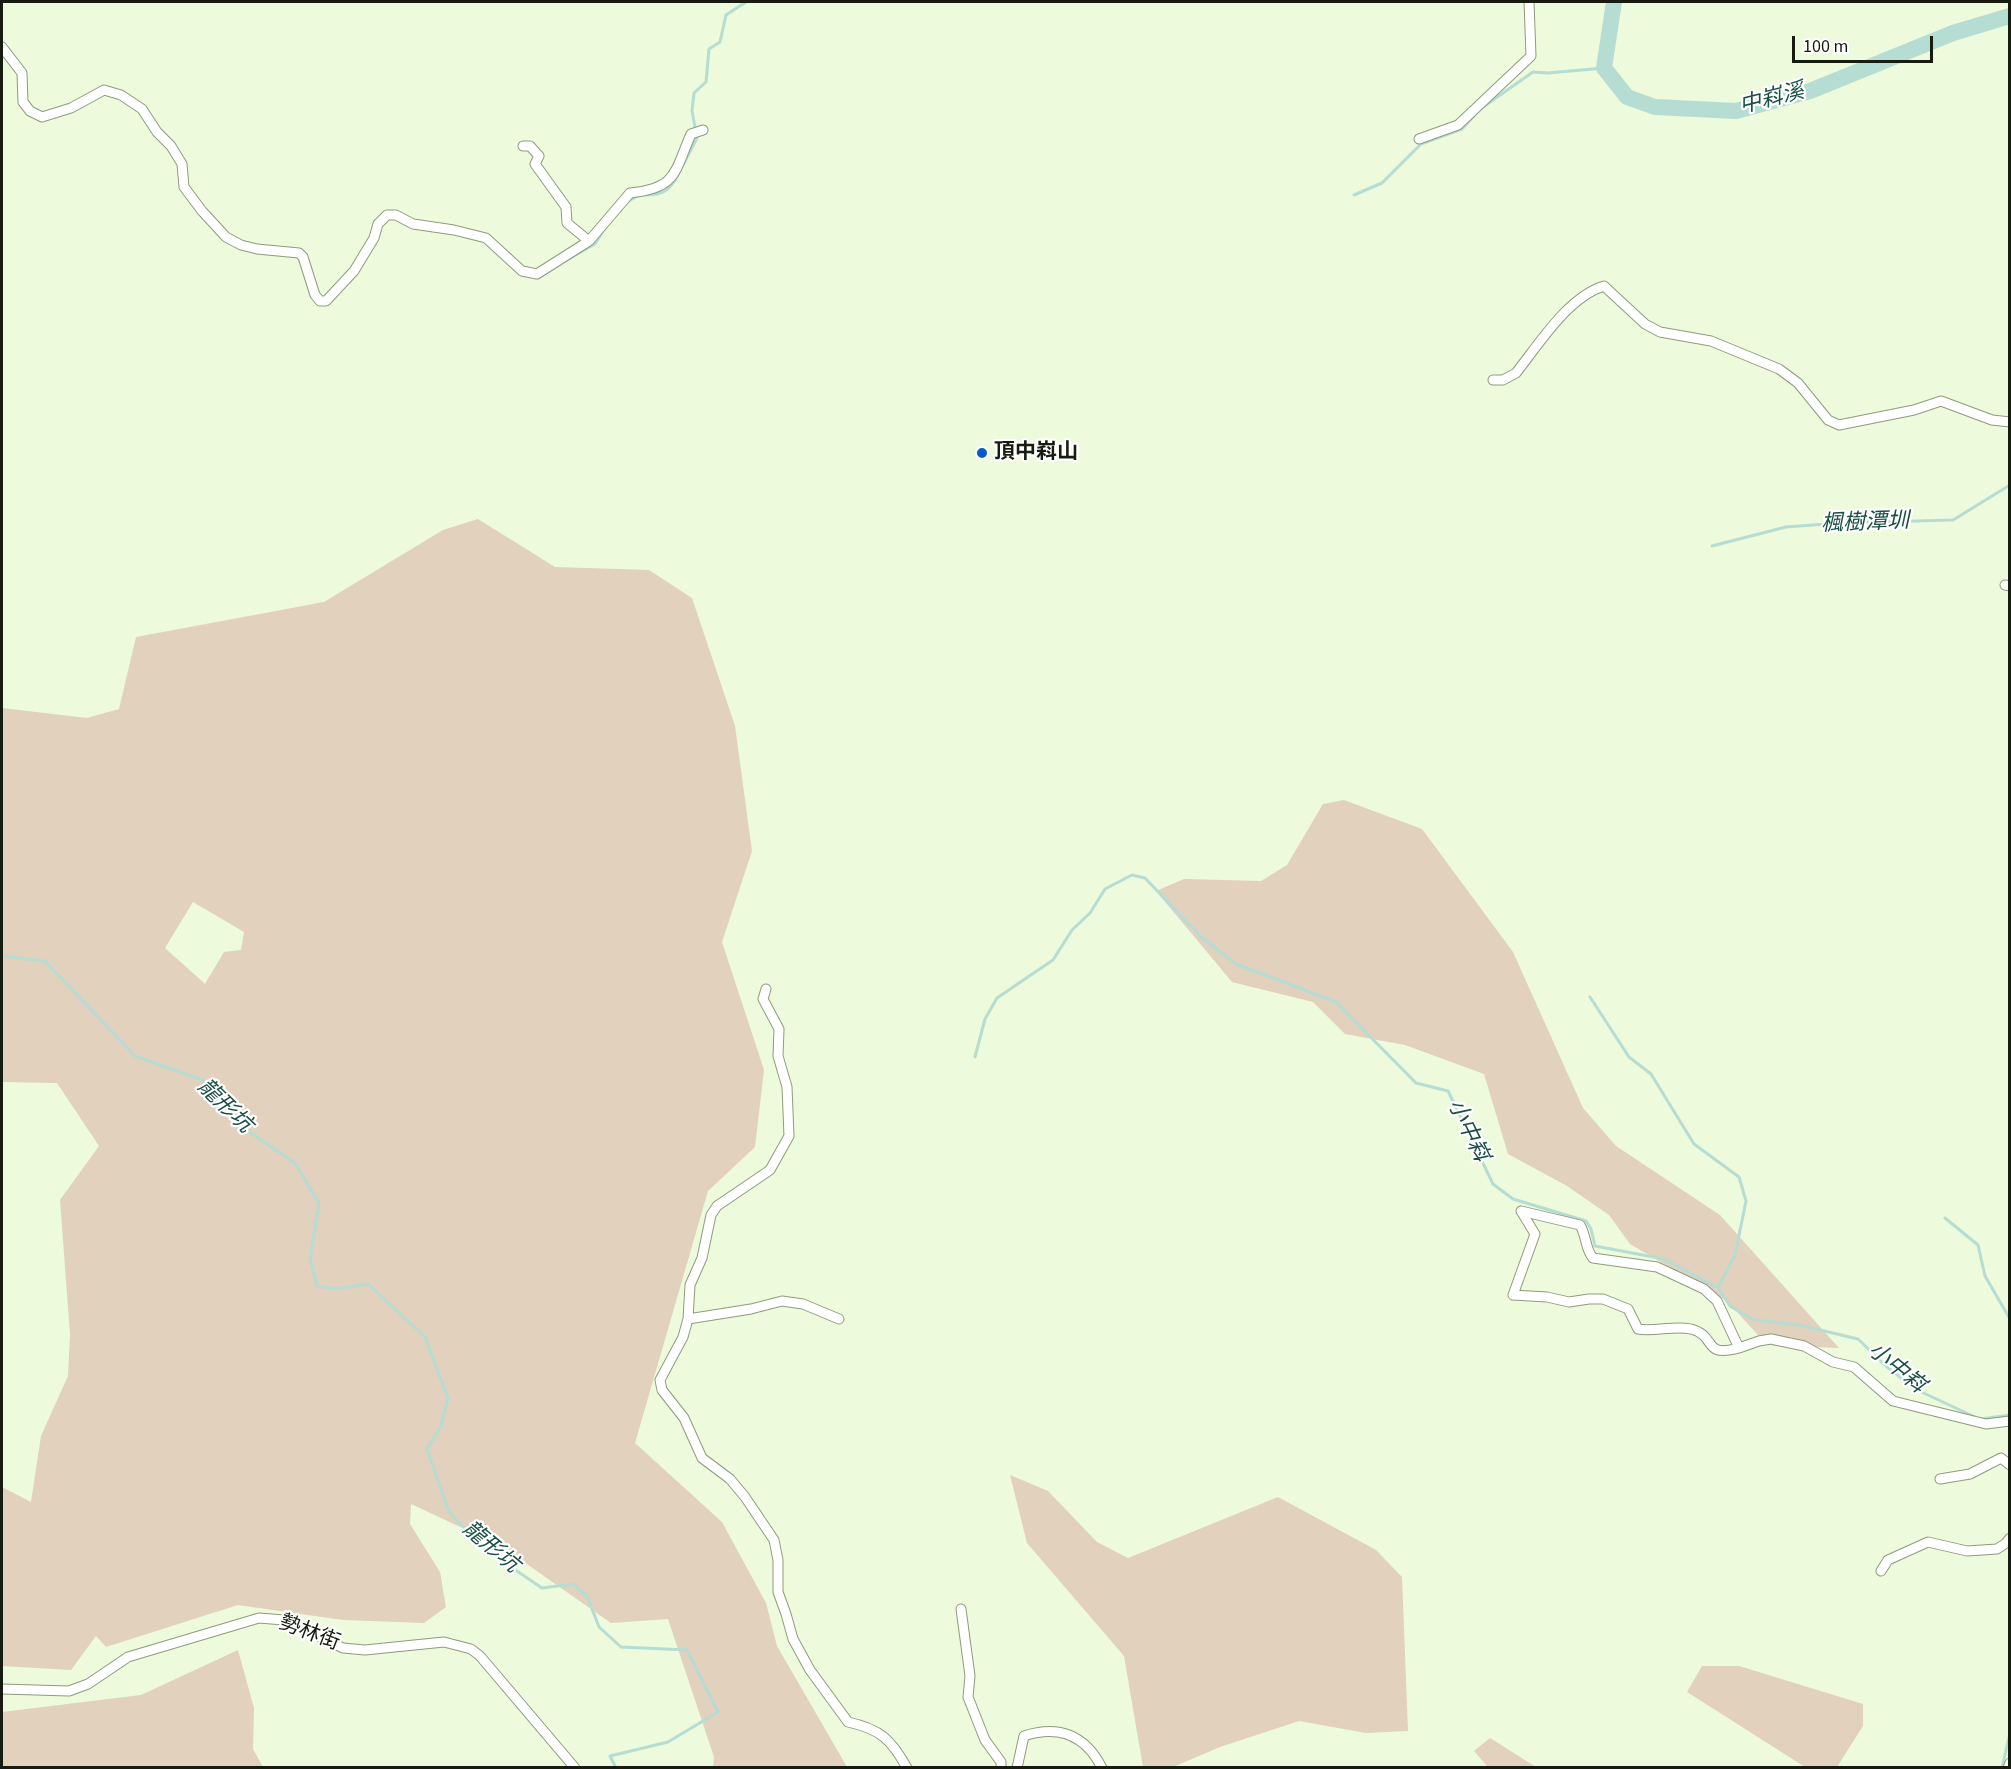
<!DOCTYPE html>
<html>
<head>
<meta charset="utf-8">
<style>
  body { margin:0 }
  #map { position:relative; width:2011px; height:1769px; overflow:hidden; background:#edfadb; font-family:"Source Sans 3",sans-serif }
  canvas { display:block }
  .frame { position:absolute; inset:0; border:3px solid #171b10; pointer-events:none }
  .scale { position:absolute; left:1792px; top:36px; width:141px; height:27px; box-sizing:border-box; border:3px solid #171b10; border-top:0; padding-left:8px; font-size:18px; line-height:21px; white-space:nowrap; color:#171b10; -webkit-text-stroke:4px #fff; paint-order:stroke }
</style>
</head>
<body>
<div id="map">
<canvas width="2011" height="1769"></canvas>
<div class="frame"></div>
<div class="scale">100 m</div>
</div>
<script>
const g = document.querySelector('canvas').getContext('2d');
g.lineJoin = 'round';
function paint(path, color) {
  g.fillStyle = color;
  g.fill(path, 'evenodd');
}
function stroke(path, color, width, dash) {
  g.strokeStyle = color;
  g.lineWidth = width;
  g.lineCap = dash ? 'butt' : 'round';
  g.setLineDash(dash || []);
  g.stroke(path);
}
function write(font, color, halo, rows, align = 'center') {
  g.font = font + ' "Source Sans 3","Noto Sans TC",sans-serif';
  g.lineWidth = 4.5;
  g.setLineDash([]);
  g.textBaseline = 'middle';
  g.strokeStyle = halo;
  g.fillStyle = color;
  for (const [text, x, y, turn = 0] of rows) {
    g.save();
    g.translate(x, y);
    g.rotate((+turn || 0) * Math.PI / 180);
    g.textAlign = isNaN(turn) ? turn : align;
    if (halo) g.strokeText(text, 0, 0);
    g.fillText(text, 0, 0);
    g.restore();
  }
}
paint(new Path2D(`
  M478 519 555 567 649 570 692 598 735 726 752 851 722 942 764 1070 755 1147 708 1191 635 1443 722 1522 766 1603 777 1646 847 1767H713L714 1757 668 1619 611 1623 501 1546 411 1504 410 1524 440 1572 446 1607 424 1623 343 1620 238 1605 106 1647 96 1636 71 1670 2 1666V1487L31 1502 41 1436 68 1376 70 1334 60 1200 99 1146 57 1083 2 1082V708L87 718 119 709 136 637 324 602 443 530ZM193 902 244 932 241 950 224 952 205 984 165 948Z
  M1344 800 1422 829 1513 952 1583 1108 1616 1146 1720 1215 1839 1348 1767 1345 1727 1301 1630 1244 1609 1215 1567 1186 1508 1154 1484 1074 1405 1045 1345 1034 1313 1002 1232 982 1156 891 1184 879 1261 881 1287 865 1323 804Z
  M1010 1475 1048 1491 1097 1542 1128 1558 1278 1497 1376 1550 1402 1577 1408 1731 1366 1733 1299 1721 1220 1747 1173 1767H1143L1124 1656 1027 1543Z
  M238 1650 254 1708 253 1749 263 1767H2V1712L141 1695Z
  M1702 1666H1739L1863 1704V1726L1837 1767H1805L1687 1692Z
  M1490 1738 1536 1767H1488L1474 1751Z`), '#e2d1bd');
stroke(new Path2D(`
  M1483 107 1533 72 1548 73 1604 68
  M682 167 697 138 692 111 694 93 706 82 709 49 720 42 726 15 746 2
  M646 195C663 195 670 190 678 175
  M1354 195 1382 183 1421 144 1462 129 1474 116
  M627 202 639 195
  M565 261 595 244 605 228
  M1712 546 1786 527 1840 523 1953 520 2010 485
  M2 956 45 961 135 1056 202 1080 232 1120 295 1163 319 1203 310 1259 317 1286 336 1289 368 1284 425 1337 448 1398 441 1426 427 1449 449 1512 483 1548 542 1588 573 1584 587 1596 599 1627 621 1647 687 1650 718 1712 668 1742 610 1756 616 1768
  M1590 997 1629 1057 1651 1074 1694 1144 1739 1177 1746 1201 1735 1255 1718 1288
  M975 1057 985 1019 997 998 1053 960 1072 930 1090 913 1105 889 1132 875 1145 878 1201 937 1236 964 1336 1002 1416 1083 1448 1091 1493 1184 1513 1199 1586 1221 1591 1229 1595 1246 1664 1259 1718 1288 1730 1306 1754 1320 1799 1325 1858 1339 1886 1366 1915 1389 1975 1417
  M1945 1218 1978 1245 1985 1276 2010 1319
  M1981 1419 2010 1415
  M2002 1768 2010 1733`), '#b6ddd3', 3);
stroke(new Path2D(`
  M1614 2 1604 68 1627 97 1655 107 1736 111 1810 91 1953 33 2010 16`), '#b6ddd3', 16);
const minor = new Path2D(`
  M2 47 22 73 23 102 30 111 42 117 71 108 104 90 121 95 142 109 157 132 171 146 182 164 184 187 202 211 226 237 241 245 257 249 299 253 303 257 315 295 320 301H326L354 271 374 238 378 224 387 215H396L413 224 454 230 486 238 522 271 537 274 589 241 630 193C677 188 674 173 691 134L703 130
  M1419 139 1458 125 1531 56 1529 2
  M523 146H530L539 156 535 164 566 207 567 223 589 241
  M1493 380H1503L1516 373C1539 344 1568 297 1604 286L1645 324 1660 332 1711 341 1779 369 1798 383 1828 420 1839 425 1914 410 1941 401 1992 420 2010 422
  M2005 585 2010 586
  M766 989 763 999 779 1029 778 1056 787 1087 789 1136 770 1170 717 1206 711 1215 702 1258 690 1285 688 1319 683 1337 660 1380 662 1390 684 1418 702 1458 730 1479 745 1497 774 1540 778 1560V1592L786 1614 793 1639 810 1670 848 1722C880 1729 891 1739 907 1768
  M1521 1211 1580 1225C1587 1237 1585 1249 1593 1258L1657 1267 1704 1289 1717 1301 1739 1348 1759 1341 1771 1339 1804 1346 1833 1362 1854 1367 1893 1401 1986 1424 2010 1421
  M1521 1211 1535 1234 1513 1295 1547 1297 1569 1302 1589 1299H1603L1628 1309 1638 1329C1655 1332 1674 1325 1691 1329 1718 1336 1701 1358 1739 1348
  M688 1319 751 1309 782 1301 803 1304 839 1319
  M1940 1479 1970 1474 2001 1458 2010 1465
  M1881 1571 1888 1560 1928 1542 1967 1551 1997 1549 2006 1543 2010 1538
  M961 1609 970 1676 968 1697 985 1740 1001 1762V1768
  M2 1689 69 1691 88 1684 128 1657 259 1618 284 1620 343 1648 365 1650 444 1642 471 1649 480 1656 575 1768
  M1017 1768 1024 1736C1058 1725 1085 1734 1102 1768
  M2008 1768 2010 1763`);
stroke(minor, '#8f9b7f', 11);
stroke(minor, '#fff', 9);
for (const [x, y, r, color] of [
  [982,453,6,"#045dc6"]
]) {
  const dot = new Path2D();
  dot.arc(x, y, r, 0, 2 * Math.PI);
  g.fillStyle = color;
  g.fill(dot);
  stroke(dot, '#fff', 2);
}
write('bold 21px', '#171b10', '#fff', [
  ["頂中嵙山",994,453]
], 'left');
write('21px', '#171b10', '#fff', [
  ["勢林街",309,1634,21]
]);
write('italic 22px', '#1a4f45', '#fff', [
  ["中嵙溪",1772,100,-14],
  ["楓樹潭圳",1865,524,-2],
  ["龍形坑",224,1107,44],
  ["小中嵙",1467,1131,64],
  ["小中嵙",1896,1369,39],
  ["龍形坑",490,1548,40]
]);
</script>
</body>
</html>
